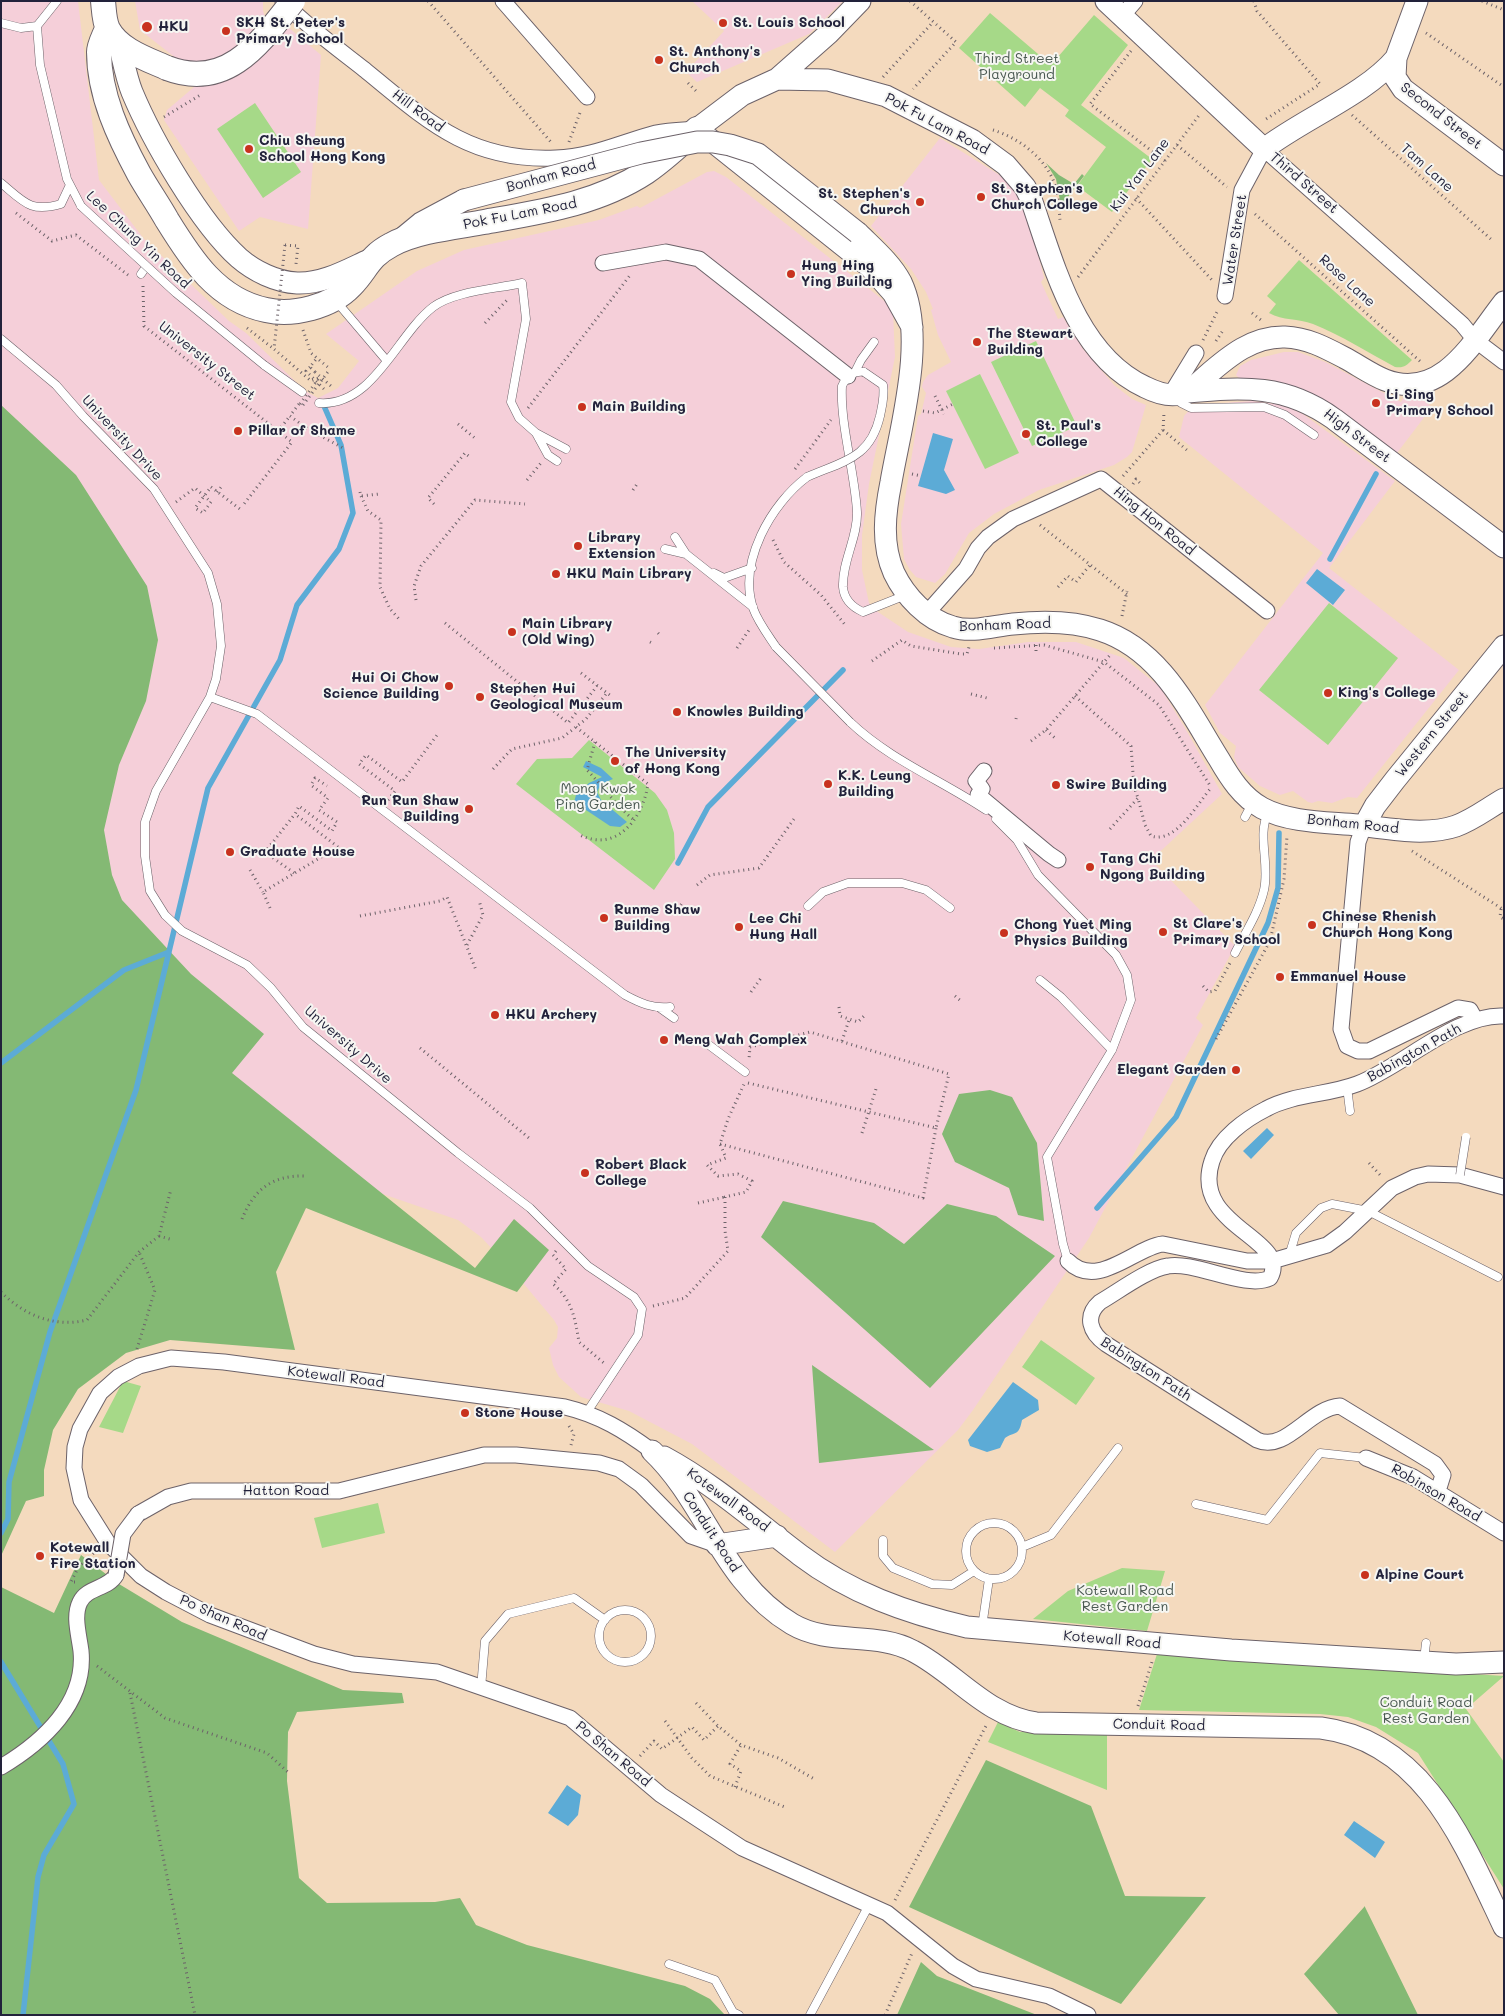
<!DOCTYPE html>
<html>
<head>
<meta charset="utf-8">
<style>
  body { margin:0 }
  #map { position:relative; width:1505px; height:2016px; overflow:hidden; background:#f4dabe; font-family:Mali,sans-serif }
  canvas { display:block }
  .frame { position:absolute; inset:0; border:2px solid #22223b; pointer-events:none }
</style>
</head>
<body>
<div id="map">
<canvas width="1505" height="2016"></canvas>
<div class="frame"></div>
</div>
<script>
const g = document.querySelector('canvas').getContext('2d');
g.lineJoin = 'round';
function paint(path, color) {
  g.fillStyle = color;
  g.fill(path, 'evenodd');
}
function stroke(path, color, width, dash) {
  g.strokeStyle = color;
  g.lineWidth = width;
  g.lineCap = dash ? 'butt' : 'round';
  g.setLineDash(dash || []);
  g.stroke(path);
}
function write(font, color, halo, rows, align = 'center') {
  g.font = font + ' Mali,sans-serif';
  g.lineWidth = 4;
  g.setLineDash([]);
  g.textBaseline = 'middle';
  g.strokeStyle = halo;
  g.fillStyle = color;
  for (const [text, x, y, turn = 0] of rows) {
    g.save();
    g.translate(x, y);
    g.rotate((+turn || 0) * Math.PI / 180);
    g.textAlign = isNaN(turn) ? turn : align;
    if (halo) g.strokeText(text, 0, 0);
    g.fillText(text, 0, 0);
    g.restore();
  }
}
paint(new Path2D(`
  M1 1H78L99 180 144 239 229 321 246 333 305 391 318 398 338 388 359 361 326 334 417 271 464 250 599 220 637 206 640 208 707 172 714 171 726 177 863 284 888 304 893 312 895 357 869 484 862 535V570L869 603 875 610 908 632 951 647 979 649 1028 642H1076L1124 658 1160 687 1185 728 1222 794 1151 860 1235 946 1196 1018 1203 1025 1089 1238 973 1410 958 1430 835 1552 692 1444 629 1411 581 1397 559 1377 553 1365 549 1348 557 1338 558 1327 554 1320 513 1271 481 1237 458 1220 267 1154 1 814Z
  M135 1H263V11L268 25 236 57 186 66 140 30Z
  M692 1H843L809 34 697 82 686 72 724 31Z
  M282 22 321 55 308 229 260 217 239 231 164 120 167 110 200 82Z
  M940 138 1001 176 1012 186 1022 201 1031 226 1044 278 1041 282 1058 319 1063 317 1083 349 1114 385 1132 399 1146 405 1132 452 1127 457 1114 465 1039 490 994 514 969 533 945 574 935 583 916 577 910 570 904 559 901 524 918 416 921 414 926 393 922 387 923 382 928 375 951 362 938 335 931 310 933 309 926 292 911 269 871 226Z
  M1284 352H1298L1325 362 1401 402 1403 398 1413 399 1416 394 1432 407 1397 453 1322 400 1300 388 1267 379H1240L1236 375 1240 366 1251 360Z
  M1252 401 1283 405 1303 414 1395 481 1329 568 1459 670 1357 798 1348 797 1332 803 1318 801 1312 803 1308 802 1293 791 1280 795 1260 786 1238 767 1234 757 1236 746 1220 733 1205 705 1323 553 1179 437 1184 416 1194 405Z`), '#f5cfd9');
paint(new Path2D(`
  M990 13 1051 65 1094 15 1128 45 1081 105 1152 159 1112 212 1077 186 1106 147 1065 116 1069 110 1040 88 1025 107 959 48Z
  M255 103 301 172 263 198 217 129Z
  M1299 260 1412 360C1406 366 1404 368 1395 367 1369 353 1341 335 1313 324 1298 318 1283 321 1269 313L1276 304 1267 296Z
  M1036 341 1077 426 1032 446 991 362Z
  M980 374 1019 453 985 469 946 391Z
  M1329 603 1398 658 1328 745 1259 690Z
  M589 740 655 793 667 810 674 833 675 859 654 890 516 784 537 759 572 758Z
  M1041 1340 1095 1378 1076 1405 1022 1367Z
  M123 1381 141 1386 123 1433 99 1427Z
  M378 1503 385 1533 322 1548 314 1518Z
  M1122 1568 1165 1571 1147 1631 1033 1619 1068 1591Z
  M1157 1654 1504 1676 1466 1709 1504 1762V1889L1418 1753 1376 1727 1348 1717 1320 1714 1139 1710Z
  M998 1722 1020 1732 1107 1734V1790L988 1742Z`), '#a6d988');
paint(new Path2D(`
  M1046 163 1059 175 1074 184 1082 174 1084 176 1061 206 1056 179Z
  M1 405 76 475 147 586 158 640 146 701 119 765 104 830 112 875 122 900 191 974 264 1034 232 1073 475 1268 514 1219 549 1250 517 1292 306 1208 276 1272 295 1350 170 1340 126 1353 78 1389 53 1430 44 1470V1496L26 1501 1 1556Z
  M990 1090 1012 1097 1037 1143 1044 1221 1018 1215 1009 1188 955 1162 942 1134 959 1094Z
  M783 1201 874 1223 904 1244 947 1204 996 1216 1055 1256 930 1388 761 1237Z
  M812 1365 934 1450 819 1463Z
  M81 1555 119 1584 182 1622 343 1690 402 1693 404 1703 297 1712 288 1732 287 1781 299 1878 327 1903 435 1902 460 1898 476 1925 527 1945 685 1986 710 1999 725 2015H1V1587L54 1613Z
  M986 1760 1091 1806 1125 1896 1206 1897 1121 2004 909 1907Z
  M1365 1906V1907L1418 2015H1339L1304 1974Z
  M921 1962 937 1976 1037 2015H897Z`), '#84b974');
paint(new Path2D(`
  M933 433 953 439 944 470 955 490 946 494 918 486Z
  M1317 569 1345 590 1333 605 1306 583Z
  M586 761 601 768 613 779 601 784 597 792 601 800 627 822 620 827 610 826 574 802 576 795 589 783 602 777 583 767Z
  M1267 1128 1274 1135 1251 1159 1243 1151Z
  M1013 1382 1038 1400 1039 1410 1022 1420C1019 1436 1016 1431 1005 1438L1000 1448 987 1452 970 1446 968 1440Z
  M567 1785 581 1795 578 1815 568 1826 548 1813Z
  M1354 1821 1385 1842 1375 1858 1344 1835Z`), '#5cabd6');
stroke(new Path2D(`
  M1330 559 1376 474
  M678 863 708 807 843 670
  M1 1063 124 970 169 952
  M1097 1208 1176 1117 1268 923 1278 888 1279 833
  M1 1533 8 1519 9 1482 50 1332 136 1090 208 788 280 660 297 605 339 549 353 513 341 445 324 406
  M1 1662 63 1764 74 1804 44 1855 38 1877 23 2015`), '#5cabd6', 5.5);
const lane = new Path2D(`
  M57 1 37 26 40 65 67 179 81 206
  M1 23 21 28 37 26
  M1 183C24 202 30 213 61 204L69 187
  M141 274 146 267
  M336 301 387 361
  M1 339 56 385 83 416 154 489 208 573 217 604 221 646 216 679 210 697 156 791 145 822V856L150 891 165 915 182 931 247 965 271 988 303 1027 458 1153 530 1208 588 1266 634 1297 642 1309 638 1335 587 1412
  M264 365 302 392
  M855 372 861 360 874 342
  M864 372C854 370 846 377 842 386 840 425 855 473 857 512 858 537 842 561 843 587 844 600 852 607 863 612L906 595
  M1180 396 1181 403 1191 408 1264 407 1285 415 1314 435
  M319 403C373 407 396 336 433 307 454 291 496 289 522 283L526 319 511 402 519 418 536 433 548 455 557 461
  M536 433 566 449
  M675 537 686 554 753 607
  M665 549 686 554
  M714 573 724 578 752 568
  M776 647C768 635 758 622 753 608 738 562 771 504 807 477
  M210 697 257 714 625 995C640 1003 653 1009 670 1007
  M850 722C890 760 941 780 986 810
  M1245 817 1252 804
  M996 819 1017 840 1038 875 1116 955 1127 975 1131 1000 1112 1050 1047 1157 1063 1244 1068 1261
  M808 906 823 892 848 883H902L926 890 950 908
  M1235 953C1245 933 1259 912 1264 890 1270 865 1257 835 1268 813
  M1040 980 1061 997 1112 1050
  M660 1008 674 1018
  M709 1045 745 1072
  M1347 1087 1350 1111
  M1289 1256 1296 1233 1321 1208 1332 1204 1368 1211 1498 1277
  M1196 1504 1267 1520 1320 1453 1366 1458
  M966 1551a28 28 0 1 1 56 0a28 28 0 1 1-56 0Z
  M883 1540V1556L893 1568 932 1584 952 1585 974 1571
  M1022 1547 1051 1535 1118 1448
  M599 1636a26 26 0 1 1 52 0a26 26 0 1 1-52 0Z
  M982 1627 989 1579
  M1424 1660 1426 1643
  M481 1688 485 1641 508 1614 574 1598 605 1620
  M669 1964 715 1980 733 2012 739 2015
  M810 2015 869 1905`);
const street = new Path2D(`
  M503 1 587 97
  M283 2C308 27 337 48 365 70 427 121 470 162 556 158 592 157 622 142 656 133 669 130 683 130 697 129
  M1122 16 1135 1
  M603 263 666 252 699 259 848 376
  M1225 296 1242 190 1264 149 1462 324 1475 340 1504 362
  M1171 394 1196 353
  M927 613 966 569 978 548 988 537 1013 519 1101 479 1267 611
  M984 771 976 781 982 789 978 795 1049 854 1058 860
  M1364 826 1358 842 1341 1029 1347 1046 1358 1051H1369L1458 1008 1470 1010 1475 1019
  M1068 1261C1097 1291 1135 1247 1163 1244L1247 1261H1272L1327 1245 1345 1232 1392 1188 1415 1177 1428 1174 1460 1175 1504 1187
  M652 1451C625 1431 599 1415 565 1407L224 1362 171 1358 139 1366 118 1377 100 1393 80 1429 75 1447 74 1468 81 1500 108 1543 141 1576 166 1592 210 1615 314 1654 353 1664 437 1672 570 1718 661 1795 742 1848 887 1913 953 1966 976 1979 1049 1996 1088 2015
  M1366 1458 1413 1477 1504 1533
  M1438 1491 1443 1475 1435 1464 1340 1406C1309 1408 1286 1453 1257 1440L1106 1344C1090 1333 1084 1316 1100 1302 1119 1291 1148 1269 1168 1266 1195 1261 1246 1290 1270 1278 1292 1238 1190 1227 1212 1161 1219 1138 1246 1119 1266 1109 1293 1094 1328 1095 1357 1084 1402 1067 1457 1013 1504 1016
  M138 1514 168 1497 191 1491H339L484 1455H516L599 1463 619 1469 641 1485 691 1536 717 1545
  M1 1767C43 1742 86 1703 81 1651 79 1635 73 1616 80 1602 87 1587 108 1589 116 1575`);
const secondary = new Path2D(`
  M1106 1 1264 149C1303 119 1366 94 1396 58L1417 1
  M119 44C123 59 126 77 132 92 152 140 200 223 239 258 254 271 276 282 297 283 323 284 347 270 369 260
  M1396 58 1395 77 1403 89 1504 165
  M777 79 828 34 860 1
  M858 233C873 248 891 263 901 282 927 337 901 424 891 482 885 512 881 544 894 573 905 596 927 620 953 627 972 633 993 626 1013 624 1041 621 1073 621 1100 630 1160 649 1188 709 1219 759 1230 778 1242 797 1262 808 1290 823 1328 822 1358 825 1389 829 1427 836 1456 826 1473 820 1488 808 1504 799
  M404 237 421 223 464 200
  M912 327 893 293 870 267 697 129 742 95 777 79 828 80 886 96 972 140 1006 165 1025 187 1031 199C1054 265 1076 355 1145 387 1157 393 1173 398 1185 392 1193 389 1200 381 1206 376 1229 356 1253 336 1285 337 1308 338 1326 348 1345 358 1358 365 1372 375 1385 380 1442 402 1474 340 1504 302
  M1187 392C1244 387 1285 384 1334 419L1504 547
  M1364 826 1375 806 1395 780 1504 646
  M652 1451C706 1502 722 1582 792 1624 829 1646 876 1631 913 1651 956 1673 986 1716 1036 1723L1321 1728C1424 1741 1464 1843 1504 1927
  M664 1457C714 1484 755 1521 800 1555 850 1593 907 1613 967 1627L1231 1650 1456 1664 1504 1662
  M717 1545 777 1536`);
const primary = new Path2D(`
  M103 1C104 10 104 21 108 29 119 50 147 59 167 68
  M107 28C105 35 99 44 99 52 99 95 119 137 139 174 148 190 158 204 167 220 191 259 217 300 266 310 293 316 331 307 351 286 367 270 368 257 391 245 416 231 456 227 484 222 540 212 597 204 646 172 665 159 681 144 697 129`);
stroke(lane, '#6c6269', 9);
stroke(street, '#6c6269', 17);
stroke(secondary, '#6c6269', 23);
stroke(primary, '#6c6269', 26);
stroke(new Path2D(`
  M428 1 551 142
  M910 1 956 42 913 89
  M1254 1 1257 11 1320 84 1263 121
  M1482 1 1504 10
  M1426 33 1504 87
  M1131 51 1090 104 1165 161
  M883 77 933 22
  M688 83 696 91
  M1352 115 1493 241
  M164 117 202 94
  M993 130C1019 138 1046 158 1055 185 1059 196 1059 209 1060 220
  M569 142 581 110
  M1177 145 1227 187
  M1136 198 1212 280
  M16 213 52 241 76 235 128 275
  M1255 214 1422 363
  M285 245 298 246 296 264
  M1078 277 1200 114
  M143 286 144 326 292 442 244 504
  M1252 313 1261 320
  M485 323 508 299
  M247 328 274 349
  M303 330 311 353 330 369
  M1203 340 1218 310
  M1216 341 1224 329
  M310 367 306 371 326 391
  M315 372 310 367 317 358
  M299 404 290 416 308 429 345 449
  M528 408 631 274
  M923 411 935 413 953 404
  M458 424 476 439
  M1163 430 1188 451
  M278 431 290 416
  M795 469 831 420
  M912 474 921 476
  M1123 476 1163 430 1164 413
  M527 480 541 463
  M1133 484 1136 479 1141 484
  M211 487 240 509
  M633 490 637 484
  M217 492 222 486
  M360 492 361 496 379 494
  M361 496 368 511 381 520 380 587 390 609 400 620
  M176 502 195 488 211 502
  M434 504 428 498 465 453 471 458
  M1040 525 1127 594
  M773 540 784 562 821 595 846 626
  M1058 587 1068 576 1076 582 1090 565
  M416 600 414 586 421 566 475 500 525 504
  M1122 616 1127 591
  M445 623 568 723 597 686
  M658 633 659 634
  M650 642 652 643
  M1036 645V652
  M737 648 749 630
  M994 648 1044 645 1104 662 1159 705 1211 787
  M872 661 902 640 911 646 961 654H967L969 647
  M581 673 611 696
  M1075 696 1131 746 1134 787 1138 798
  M1016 719 1017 715
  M576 727 648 784C643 818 617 853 580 835
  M1046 730 1055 738
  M1031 741 1046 730 1110 655
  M595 742 587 770C603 786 616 806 634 820
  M493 769 512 749 562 738 586 719 606 694
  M388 800 395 791 359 764 366 755 402 782 437 735
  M1110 829 1138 798 1145 825 1151 836C1176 844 1197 804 1211 788
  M1412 851 1504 910
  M250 870 263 892
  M294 873 265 852 295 814
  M697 885 710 875 759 868 794 819
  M270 908 263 892 338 847 295 814 299 806 332 831 337 822 319 810 328 798 311 785 315 778 327 786
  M678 909 683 902
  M1501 909 1500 917 1504 919
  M360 916 440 901 447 897 476 970
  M467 945 483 915 479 900
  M1203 986 1209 992 1215 991 1230 963
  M751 992 761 978
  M955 996 962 1002
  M839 1007 840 1016 858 1022 864 1016
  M1216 1039 1270 941 1284 879 1287 836
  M842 1041 849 1020
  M420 1048 529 1138
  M748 1083 936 1128 949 1074 810 1032 750 1047 749 1059
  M720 1144 923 1198 936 1128
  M1369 1163 1382 1177
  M698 1203 725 1197
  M242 1219C254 1189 273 1175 305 1176
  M159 1236 173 1240
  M556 1251 553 1255 566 1269 553 1284C572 1300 575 1318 579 1342L604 1363
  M1 1292C24 1315 54 1328 87 1320L139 1252 159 1236 171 1189
  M653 1306 685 1298 728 1251 725 1231V1197L746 1192 752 1181 738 1174 718 1176 707 1165 726 1158 720 1144 728 1119 745 1082
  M137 1349 155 1290 139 1252
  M569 1426 574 1434 571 1445
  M75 1582H71L78 1568 96 1551
  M97 1666 165 1718 267 1753 290 1774
  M130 1693 195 2015
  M696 1703 718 1726 741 1745 778 1758 816 1780
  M1138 1706 1152 1662
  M665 1721 692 1758 710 1776 787 1808
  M640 1756 654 1741 662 1749 692 1727 704 1740 718 1726
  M735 1787 741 1771 730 1764 741 1745
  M895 1900 987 1724
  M885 2015 912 1953`), '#6c6269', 3, [1, 4]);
stroke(lane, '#fff', 8);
stroke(street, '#fff', 15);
stroke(secondary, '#fff', 21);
stroke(primary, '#fff', 24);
const laneBridge = new Path2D(`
  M81 206 176 293 264 365
  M807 477C843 461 870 459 880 416 882 406 885 396 883 385L864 372
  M776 647 850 722
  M1460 1175 1466 1137`);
const streetBridge = new Path2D(`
  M116 1575 123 1534 138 1514`);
const secondaryBridge = new Path2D(`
  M464 200 641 153 697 142H713L730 145 758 154 858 233`);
const primaryBridge = new Path2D(`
  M167 68C227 91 260 43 293 1`);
stroke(laneBridge, '#6c6269', 9, []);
stroke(streetBridge, '#6c6269', 17, []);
stroke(secondaryBridge, '#6c6269', 23, []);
stroke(primaryBridge, '#6c6269', 26, []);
stroke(new Path2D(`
  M285 245 274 349 311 381 321 377
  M315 372 332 387
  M935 396 944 414
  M300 404 319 378
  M303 405 330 369
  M211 502 203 513 195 508 211 487
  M971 694 987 698
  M862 1133 876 1089`), '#6c6269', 3, [1, 4]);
stroke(laneBridge, '#fff', 8);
stroke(streetBridge, '#fff', 15);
stroke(secondaryBridge, '#fff', 21);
stroke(primaryBridge, '#fff', 24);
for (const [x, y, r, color] of [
  [723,23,5,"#c8321e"],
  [147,27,6,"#c8321e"],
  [226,31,5,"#c8321e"],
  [659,60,5,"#c8321e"],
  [249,149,5,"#c8321e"],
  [981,197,5,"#c8321e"],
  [920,202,5,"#c8321e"],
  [791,274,5,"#c8321e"],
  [977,342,5,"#c8321e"],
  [1376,403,5,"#c8321e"],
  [582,407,5,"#c8321e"],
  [238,431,5,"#c8321e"],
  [1026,434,5,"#c8321e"],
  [578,546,5,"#c8321e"],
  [556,574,5,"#c8321e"],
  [512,632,5,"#c8321e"],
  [449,686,5,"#c8321e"],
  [1328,693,5,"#c8321e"],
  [480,697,5,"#c8321e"],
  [677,712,5,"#c8321e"],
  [615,761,5,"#c8321e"],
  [828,784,5,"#c8321e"],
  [1056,785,5,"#c8321e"],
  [469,809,5,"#c8321e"],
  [230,852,5,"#c8321e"],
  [1090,867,5,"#c8321e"],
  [604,918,5,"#c8321e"],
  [1312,925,5,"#c8321e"],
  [739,927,5,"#c8321e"],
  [1163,932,5,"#c8321e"],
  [1004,933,5,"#c8321e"],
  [1280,977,5,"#c8321e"],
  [495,1015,5,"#c8321e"],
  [664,1040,5,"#c8321e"],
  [1236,1070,5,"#c8321e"],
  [585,1173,5,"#c8321e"],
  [465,1413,5,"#c8321e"],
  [40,1556,5,"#c8321e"],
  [1365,1575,5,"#c8321e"]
]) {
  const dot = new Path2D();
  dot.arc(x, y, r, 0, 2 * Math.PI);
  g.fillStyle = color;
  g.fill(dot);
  stroke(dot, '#f6f6f2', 2);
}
write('bold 14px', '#22223b', '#f6f6f2', [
  ["SKH St. Peter's",236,23],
  ["Primary School",236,39],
  ["St. Louis School",733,23],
  ["HKU",158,27],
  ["St. Anthony's",669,52],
  ["Church",669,68],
  ["Chiu Sheung",259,141],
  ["School Hong Kong",259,157],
  ["St. Stephen's",991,189],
  ["Church College",991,205],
  ["St. Stephen's",910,194,"right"],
  ["Church",910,210,"right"],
  ["Hung Hing",801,266],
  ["Ying Building",801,282],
  ["The Stewart",987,334],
  ["Building",987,350],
  ["Li Sing",1386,395],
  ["Primary School",1386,411],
  ["Main Building",592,407],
  ["St. Paul's",1036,426],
  ["College",1036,442],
  ["Pillar of Shame",248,431],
  ["Library",588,538],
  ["Extension",588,554],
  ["HKU Main Library",566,574],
  ["Main Library",522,624],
  ["(Old Wing)",522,640],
  ["Hui Oi Chow",439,678,"right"],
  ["Science Building",439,694,"right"],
  ["Stephen Hui",490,689],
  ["Geological Museum",490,705],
  ["King's College",1338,693],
  ["Knowles Building",687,712],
  ["The University",625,753],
  ["of Hong Kong",625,769],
  ["K.K. Leung",838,776],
  ["Building",838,792],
  ["Swire Building",1066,785],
  ["Run Run Shaw",459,801,"right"],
  ["Building",459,817,"right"],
  ["Graduate House",240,852],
  ["Tang Chi",1100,859],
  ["Ngong Building",1100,875],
  ["Runme Shaw",614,910],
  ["Building",614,926],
  ["Chinese Rhenish",1322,917],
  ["Church Hong Kong",1322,933],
  ["Lee Chi",749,919],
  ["Hung Hall",749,935],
  ["St Clare's",1173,924],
  ["Primary School",1173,940],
  ["Chong Yuet Ming",1014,925],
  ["Physics Building",1014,941],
  ["Emmanuel House",1290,977],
  ["HKU Archery",505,1015],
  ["Meng Wah Complex",674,1040],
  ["Elegant Garden",1226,1070,"right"],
  ["Robert Black",595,1165],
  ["College",595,1181],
  ["Stone House",475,1413],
  ["Kotewall",50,1548],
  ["Fire Station",50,1564],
  ["Alpine Court",1375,1575]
], 'left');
write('14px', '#4a5952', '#f6f6f2', [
  ["Third Street",1017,59],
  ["Playground",1017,75],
  ["Mong Kwok",598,789],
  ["Ping Garden",598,805],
  ["Kotewall Road",1125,1591],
  ["Rest Garden",1125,1607],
  ["Conduit Road",1426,1703],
  ["Rest Garden",1426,1719]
]);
write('14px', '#22223b', '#f6f6f2', [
  ["Hill Road",418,111,37],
  ["Second Street",1441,116,38],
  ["Pok Fu Lam Road",937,124,28],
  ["Tam Lane",1427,168,42],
  ["Kui Yan Lane",1140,175,-53],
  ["Bonham Road",551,176,-15],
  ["Third Street",1304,183,41],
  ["Pok Fu Lam Road",520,214,-11],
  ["Lee Chung Yin Road",138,240,43],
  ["Water Street",1235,240,-81],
  ["Rose Lane",1347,281,42],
  ["University Street",207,361,38],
  ["High Street",1357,436,37],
  ["University Drive",122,438,47],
  ["Hing Hon Road",1154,521,39],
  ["Bonham Road",1005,625,-2],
  ["Western Street",1432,734,-51],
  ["Bonham Road",1353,824,6],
  ["University Drive",348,1045,41],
  ["Babington Path",1414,1053,-29],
  ["Babington Path",1146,1369,33],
  ["Kotewall Road",336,1377,7],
  ["Hatton Road",286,1491],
  ["Robinson Road",1436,1493,30],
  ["Kotewall Road",728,1500,36],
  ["Conduit Road",711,1532,57],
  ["Po Shan Road",223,1618,24],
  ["Kotewall Road",1112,1640,5],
  ["Conduit Road",1159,1725,1],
  ["Po Shan Road",613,1754,40]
]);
</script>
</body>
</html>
